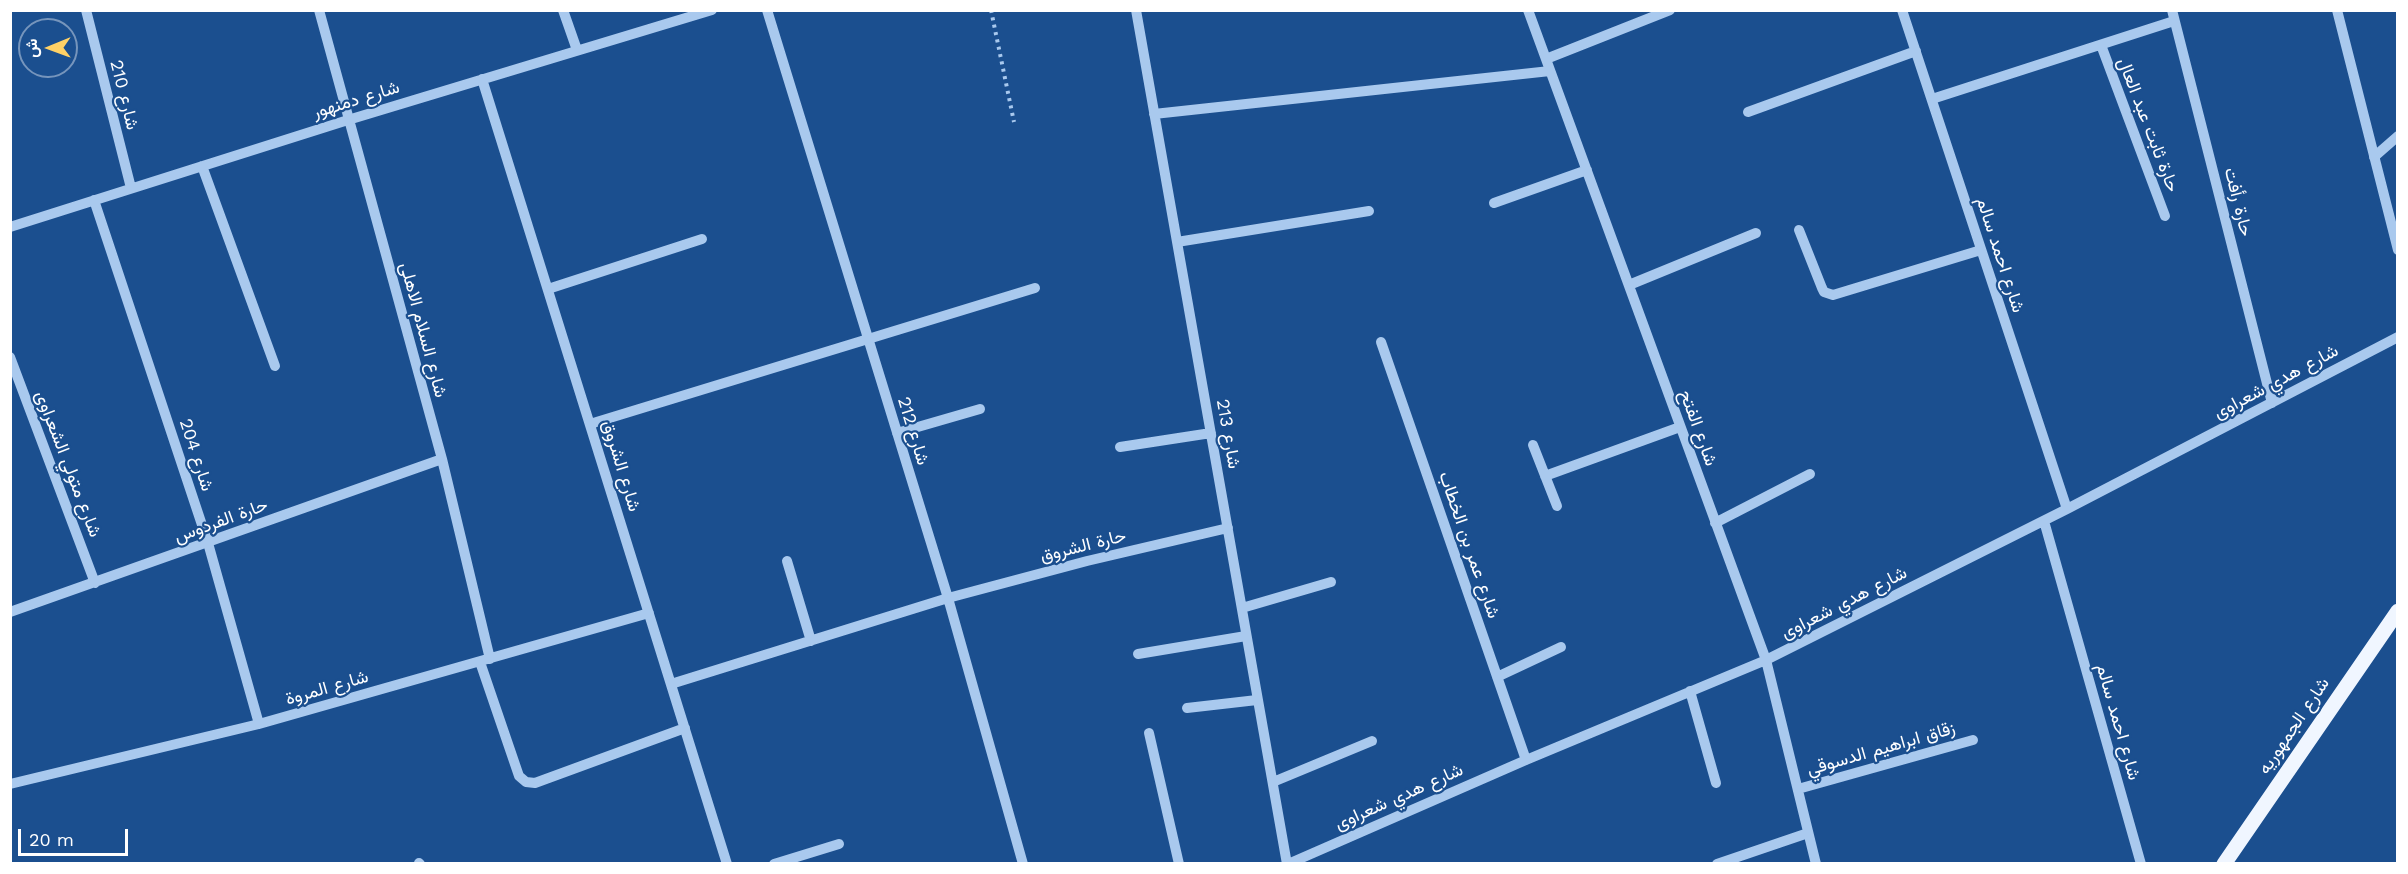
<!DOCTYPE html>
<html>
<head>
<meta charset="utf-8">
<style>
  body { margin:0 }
  #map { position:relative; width:2408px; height:874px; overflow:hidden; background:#1b4f8f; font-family:"Work Sans",Vazirmatn,sans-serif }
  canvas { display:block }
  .frame { position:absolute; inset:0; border:12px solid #fff; pointer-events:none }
  .north { position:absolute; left:18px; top:18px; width:60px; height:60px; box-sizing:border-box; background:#1b4f8f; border:2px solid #7695bc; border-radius:50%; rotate:269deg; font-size:16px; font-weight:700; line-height:24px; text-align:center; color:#fff }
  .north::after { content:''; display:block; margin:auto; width:21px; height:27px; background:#ffd166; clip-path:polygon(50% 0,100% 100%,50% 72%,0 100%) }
  .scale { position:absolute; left:18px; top:829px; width:110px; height:27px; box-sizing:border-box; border:3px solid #fff; border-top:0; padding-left:8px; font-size:18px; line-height:21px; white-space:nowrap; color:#fff; -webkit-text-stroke:4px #1b4f8f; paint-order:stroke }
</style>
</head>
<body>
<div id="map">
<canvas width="2408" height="874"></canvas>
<div class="frame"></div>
<div class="north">ش</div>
<div class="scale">20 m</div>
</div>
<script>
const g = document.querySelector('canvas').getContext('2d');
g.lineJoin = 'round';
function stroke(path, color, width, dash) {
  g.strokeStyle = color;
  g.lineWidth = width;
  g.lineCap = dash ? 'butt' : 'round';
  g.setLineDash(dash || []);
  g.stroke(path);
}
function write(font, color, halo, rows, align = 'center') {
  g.font = font + ' "Work Sans",Vazirmatn,sans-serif';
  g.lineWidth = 4.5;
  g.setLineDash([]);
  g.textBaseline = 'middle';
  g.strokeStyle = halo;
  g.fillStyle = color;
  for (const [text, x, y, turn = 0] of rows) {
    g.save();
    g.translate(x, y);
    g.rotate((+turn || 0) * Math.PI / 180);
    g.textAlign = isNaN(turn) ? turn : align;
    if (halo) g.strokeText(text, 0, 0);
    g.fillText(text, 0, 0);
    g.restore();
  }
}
stroke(new Path2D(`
  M991 10 1014 122`), '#a9c9ee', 4, [3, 4.5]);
stroke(new Path2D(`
  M86 10 131 188
  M319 10 442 459 490 659
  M563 10 577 50
  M767 10 948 598 1023 864
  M1136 10 1287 864
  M1528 10 1766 660 1816 864
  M1902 10 2067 509
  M2172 10 2272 403
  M2337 10 2398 250
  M2101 45 2165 216
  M1546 59 1670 10
  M482 79 727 864
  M1932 99 2174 21
  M1748 112 1916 51
  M1154 114 1550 71
  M2374 157 2398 136
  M202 166 275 366
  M94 200 208 543 259 724
  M1494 203 1587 170
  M10 227 348 120 712 10
  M1799 230 1822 288 1824 292 1833 295 1981 250
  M1177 242 1369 211
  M1629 285 1756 233
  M548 289 702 239
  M1381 342 1526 760
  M10 357 95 583
  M590 424 1035 288
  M897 433 980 409
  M1533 445 1557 506
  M1120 447 1211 433
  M1545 476 1680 427
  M2044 521 2141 864
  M1715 523 1810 474
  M787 561 811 641
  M1242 608 1331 582
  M10 612 442 459
  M1138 654 1246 636
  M480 662 519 776 526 782 535 783 685 728
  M1497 677 1561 647
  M671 684 948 598 1087 561 1228 528
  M1690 691 1716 783
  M1187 708 1257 700
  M1149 733 1179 864
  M1273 782 1372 741
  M10 784 259 724 649 613
  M1798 789 1973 740
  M419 863 420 864
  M774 864 839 844
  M1288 864 1526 760 1766 660 2067 509 2398 337
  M1717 864 1808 833`), '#a9c9ee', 10);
stroke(new Path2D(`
  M2224 864 2398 611`), '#f0f6ff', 15);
write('18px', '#fff', '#1b4f8f', [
  ["شارع 210",124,95,76],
  ["شارع دمنهور",356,100,-17],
  ["حارة ثابت عبد العال",2148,125,69],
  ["حارة رأفت",2238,202,76],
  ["شارع احمد سالم",2000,255,72],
  ["شارع السلام الاهلى",423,330,75],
  ["شارع هدي شعراوى",2276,382,-28],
  ["شارع الفتح",1698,428,70],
  ["شارع 212",913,431,73],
  ["شارع 213",1228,434,80],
  ["شارع 204",196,455,72],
  ["شارع متولي الشعراوى",68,464,69],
  ["شارع الشروق",621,466,73],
  ["حارة الفردوس",221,521,-20],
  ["شارع عمر بن الخطاب",1469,545,71],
  ["حارة الشروق",1083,546,-14],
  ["شارع هدي شعراوى",1844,603,-27],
  ["شارع المروة",327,688,-16],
  ["شارع احمد سالم",2118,722,74],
  ["شارع الجمهوريه",2294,726,-56],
  ["زقاق ابراهيم الدسوقي",1881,749,-16],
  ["شارع هدي شعراوى",1399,797,-24]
]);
</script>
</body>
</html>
